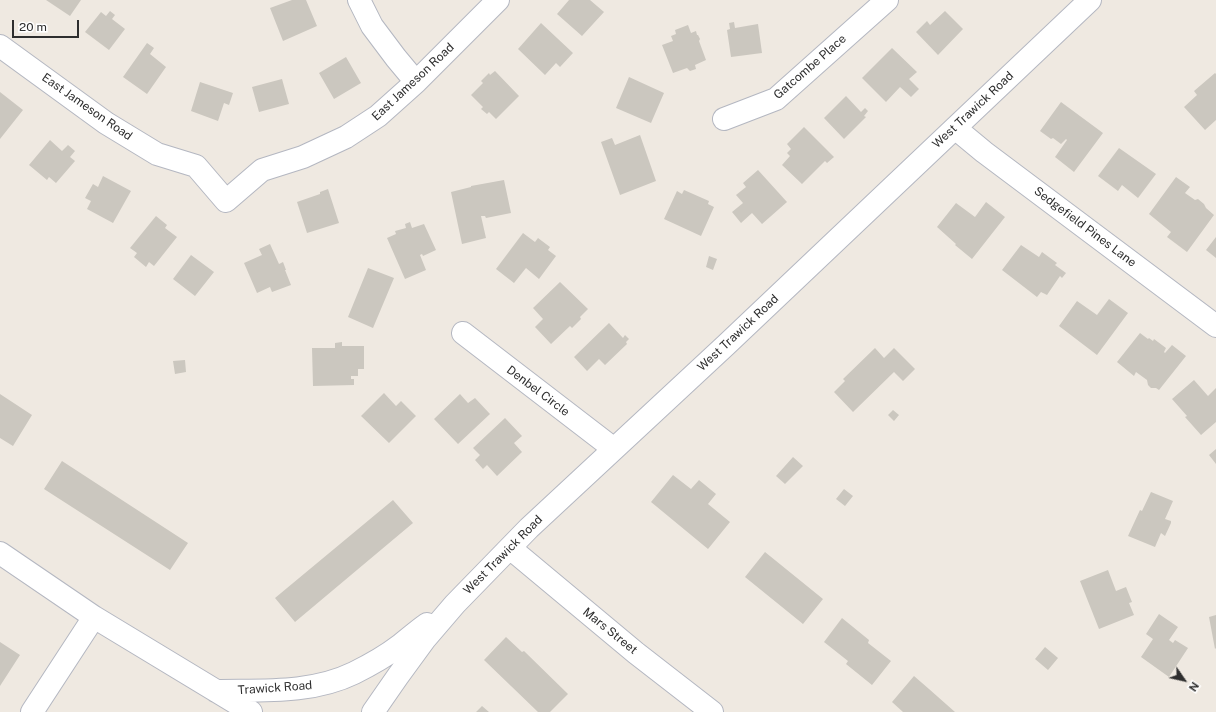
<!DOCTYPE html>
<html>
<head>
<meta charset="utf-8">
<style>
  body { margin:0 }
  #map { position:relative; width:1216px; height:712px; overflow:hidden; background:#efe9e1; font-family:"Public Sans",sans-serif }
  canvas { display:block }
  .north { position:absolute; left:1164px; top:660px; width:40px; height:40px; -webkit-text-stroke:3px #fff; paint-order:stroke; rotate:124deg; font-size:11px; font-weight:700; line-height:16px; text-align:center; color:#2e2e2e }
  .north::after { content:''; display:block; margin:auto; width:14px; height:18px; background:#2e2e2e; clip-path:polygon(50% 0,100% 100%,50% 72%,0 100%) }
  .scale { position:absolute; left:12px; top:20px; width:67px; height:18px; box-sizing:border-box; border:2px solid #2e2e2e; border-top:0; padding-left:5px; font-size:12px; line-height:14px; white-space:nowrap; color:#2e2e2e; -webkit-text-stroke:3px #fff; paint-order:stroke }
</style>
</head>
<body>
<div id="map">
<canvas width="1216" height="712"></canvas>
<div class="north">N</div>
<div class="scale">20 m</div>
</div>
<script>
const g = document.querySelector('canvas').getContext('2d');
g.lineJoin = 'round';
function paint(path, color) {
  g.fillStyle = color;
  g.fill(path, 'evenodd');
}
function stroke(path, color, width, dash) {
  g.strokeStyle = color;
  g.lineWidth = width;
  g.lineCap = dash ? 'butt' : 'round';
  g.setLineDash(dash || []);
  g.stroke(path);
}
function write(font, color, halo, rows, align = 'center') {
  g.font = font + ' "Public Sans",sans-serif';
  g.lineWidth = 3.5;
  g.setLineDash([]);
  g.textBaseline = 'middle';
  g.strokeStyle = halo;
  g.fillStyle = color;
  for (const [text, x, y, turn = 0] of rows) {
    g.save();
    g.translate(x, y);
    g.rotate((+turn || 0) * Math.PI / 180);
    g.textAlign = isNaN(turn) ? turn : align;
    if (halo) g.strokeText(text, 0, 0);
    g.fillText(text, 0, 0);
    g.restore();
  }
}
paint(new Path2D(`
  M46 0H81L70 16Z
  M292 0H306L317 26 283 41 270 8Z
  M569 0H590L604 12 582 36 557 14Z
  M110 11 115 15 112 19 125 29 109 50 85 32 101 12 106 16Z
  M945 11 963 29 938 55 916 32 927 21 930 25Z
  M734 22 735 28 758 24 762 53 731 57 727 30 730 29 729 23Z
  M541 23 573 53 560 67 556 63 545 75 518 49Z
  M688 25 691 33 696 31 697 35H698L700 39 699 41 706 60 695 65 696 69 690 71 687 68 673 73 662 45 673 41 671 36 676 34 675 30Z
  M147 43 154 48 150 54 166 67 147 94 123 77Z
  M892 48 917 72 909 79 919 89 911 97 900 87 886 102 862 78Z
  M346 57 361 83 334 99 319 73Z
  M495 71 519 96 496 119 489 112 487 114 481 109 483 107 471 95 483 83 481 81 489 73 490 75Z
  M1215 73 1216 74V120L1205 130 1184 107 1197 95 1194 91Z
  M629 77 664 93 651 123 616 108Z
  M282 79 289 104 259 112 252 87Z
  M200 82 233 93 229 105 224 103 218 121 191 111Z
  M0 92 23 110 0 139Z
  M846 96 861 112 865 108 868 111 864 116 866 117 844 139 824 118Z
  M1061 102 1103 133 1074 172 1055 157 1067 140 1066 139 1061 144 1053 138 1051 139 1040 131Z
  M804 127 834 157 827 163 825 161 802 184 782 165 790 156 787 153 791 149 787 144Z
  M640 135 656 181 620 195 601 142 612 138 615 145Z
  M50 140 62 151 68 145 75 151 70 157 75 161 56 183 49 177 47 180 29 165Z
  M1119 148 1156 174 1138 198 1122 185 1118 191 1098 176Z
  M758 170 787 202 762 224 752 213 741 223 732 212 743 203 736 195 746 187 743 183Z
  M103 176 131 191 113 223 87 209 91 201 85 198 93 184 98 187Z
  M1176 177 1190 187 1185 193 1195 200 1198 199 1204 204 1206 208 1214 215 1187 252 1167 237 1171 232 1149 214Z
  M504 180 511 213 486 218 485 216H481L486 238 462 244 451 192 471 187V186Z
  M328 189 339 223 307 233 297 202 320 194V192Z
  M684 190 709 201 708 204 714 207 701 236 664 219 677 191 682 194Z
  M986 202 1005 217 972 259 955 245 956 244 937 227 956 203 975 217Z
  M156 216 167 225 165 228 177 237 154 266 149 262 146 267 134 257 137 253 130 248Z
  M410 222 412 228 424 224 436 250 423 256 422 254 420 255 426 270 405 279 387 238 396 234 395 231 406 228 405 224Z
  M523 233 535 242 538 238 550 247 548 250 556 256 539 279 526 268 514 283 496 269Z
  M1216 237V258L1206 250Z
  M270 244 279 264 283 262 286 270H285L291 285 272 292 270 287 257 293 244 263 262 255 259 249Z
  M1021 245 1039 257 1042 252 1057 263 1055 265 1066 273 1062 278 1060 276 1047 295 1041 292 1037 297 1002 270Z
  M191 255 214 272 195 296 173 279Z
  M709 256 717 259 713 270 706 267Z
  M368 268 394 278 373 328 348 317Z
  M560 282 588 309 580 317 581 319 572 328 570 326 551 344 535 327 543 319 533 308Z
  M1109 299 1128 313 1097 355 1059 326 1077 301 1097 315Z
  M609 323 623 338 625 335 629 339 626 342 627 344 605 365 599 359 587 371 574 357Z
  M1140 333 1148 339 1149 338 1153 341 1154 339 1166 348 1164 352 1165 353 1172 345 1186 356 1159 390 1156 388H1151L1148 385 1147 380 1136 372 1134 376 1117 362Z
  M342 342V346H364V369H358V376H351V379H354V385L313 386 312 348H335V343Z
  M875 348 884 358 894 348 915 369 903 381 894 372 853 412 834 392 845 381 843 379Z
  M185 360 186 372 175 374 173 361Z
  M1194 380 1208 396 1216 388V422L1201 435 1185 417 1187 416 1172 399Z
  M384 393 396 406 401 401 416 416 389 443 361 416Z
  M0 394 32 415 13 446 0 438Z
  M460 394 468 403 475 398 490 414 458 444 434 419Z
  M893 410 899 415 894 421 888 415Z
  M505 418 522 436 514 443 522 452 497 476 487 465 483 469 475 460 480 455 473 448Z
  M1216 449V464L1209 455Z
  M793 457 803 466 785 484 776 476Z
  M62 461 188 543 170 570 44 489Z
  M673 475 691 489 699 480 716 494 708 504 730 522 708 549 651 502Z
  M844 489 853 496 845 506 836 499Z
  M1151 492 1173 501 1165 519 1171 521V523L1165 536 1161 533 1155 547 1128 536 1140 510 1142 511Z
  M393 500 413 523 295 622 275 598Z
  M765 552 823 599 803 624 745 577Z
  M1108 570 1116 591 1126 587 1132 602 1129 603 1134 615 1099 629 1080 581Z
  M1159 614 1178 627 1169 640 1173 643 1175 640 1188 648 1169 677 1141 657 1153 639 1146 634Z
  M1216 615V648L1215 649 1209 617Z
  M842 618 869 640 868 643 891 661 872 685 846 664 848 661 824 642Z
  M506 637 522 652 524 651 568 694 550 712H538L484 660Z
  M0 642 20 655 0 686Z
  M1045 647 1058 658 1048 670 1035 659Z
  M914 676 929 689 955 712H903L892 702Z
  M482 706 489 712H476Z`), '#cbc7bf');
const minor = new Path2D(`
  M359 0 372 26 396 58 416 82
  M0 46 106 123 157 154 196 166 226 201 262 170 303 157 346 137 378 116 416 82 498 0
  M724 119 776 99 887 0
  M955 128 984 152 1216 326
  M463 333 614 449
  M510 548 636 653 712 712
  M0 553 94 617 251 712
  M216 691C262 690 311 694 354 673 368 666 386 656 399 646 408 639 417 631 427 624
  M32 712 94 617
  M373 712 398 676 425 639 455 604 529 528 726 345 1090 0`);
stroke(minor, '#b4b7c1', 24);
stroke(minor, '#fff', 22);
write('12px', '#2e2e2e', '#fff', [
  ["Gatcombe Place",810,67,-41],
  ["East Jameson Road",413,82,-43],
  ["East Jameson Road",87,107,35],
  ["West Trawick Road",973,110,-43],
  ["Sedgefield Pines Lane",1085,227,37],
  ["West Trawick Road",738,333,-43],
  ["Denbel Circle",538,391,37],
  ["West Trawick Road",503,555,-45],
  ["Mars Street",610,631,39],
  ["Trawick Road",275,688,-4]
]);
</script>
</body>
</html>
